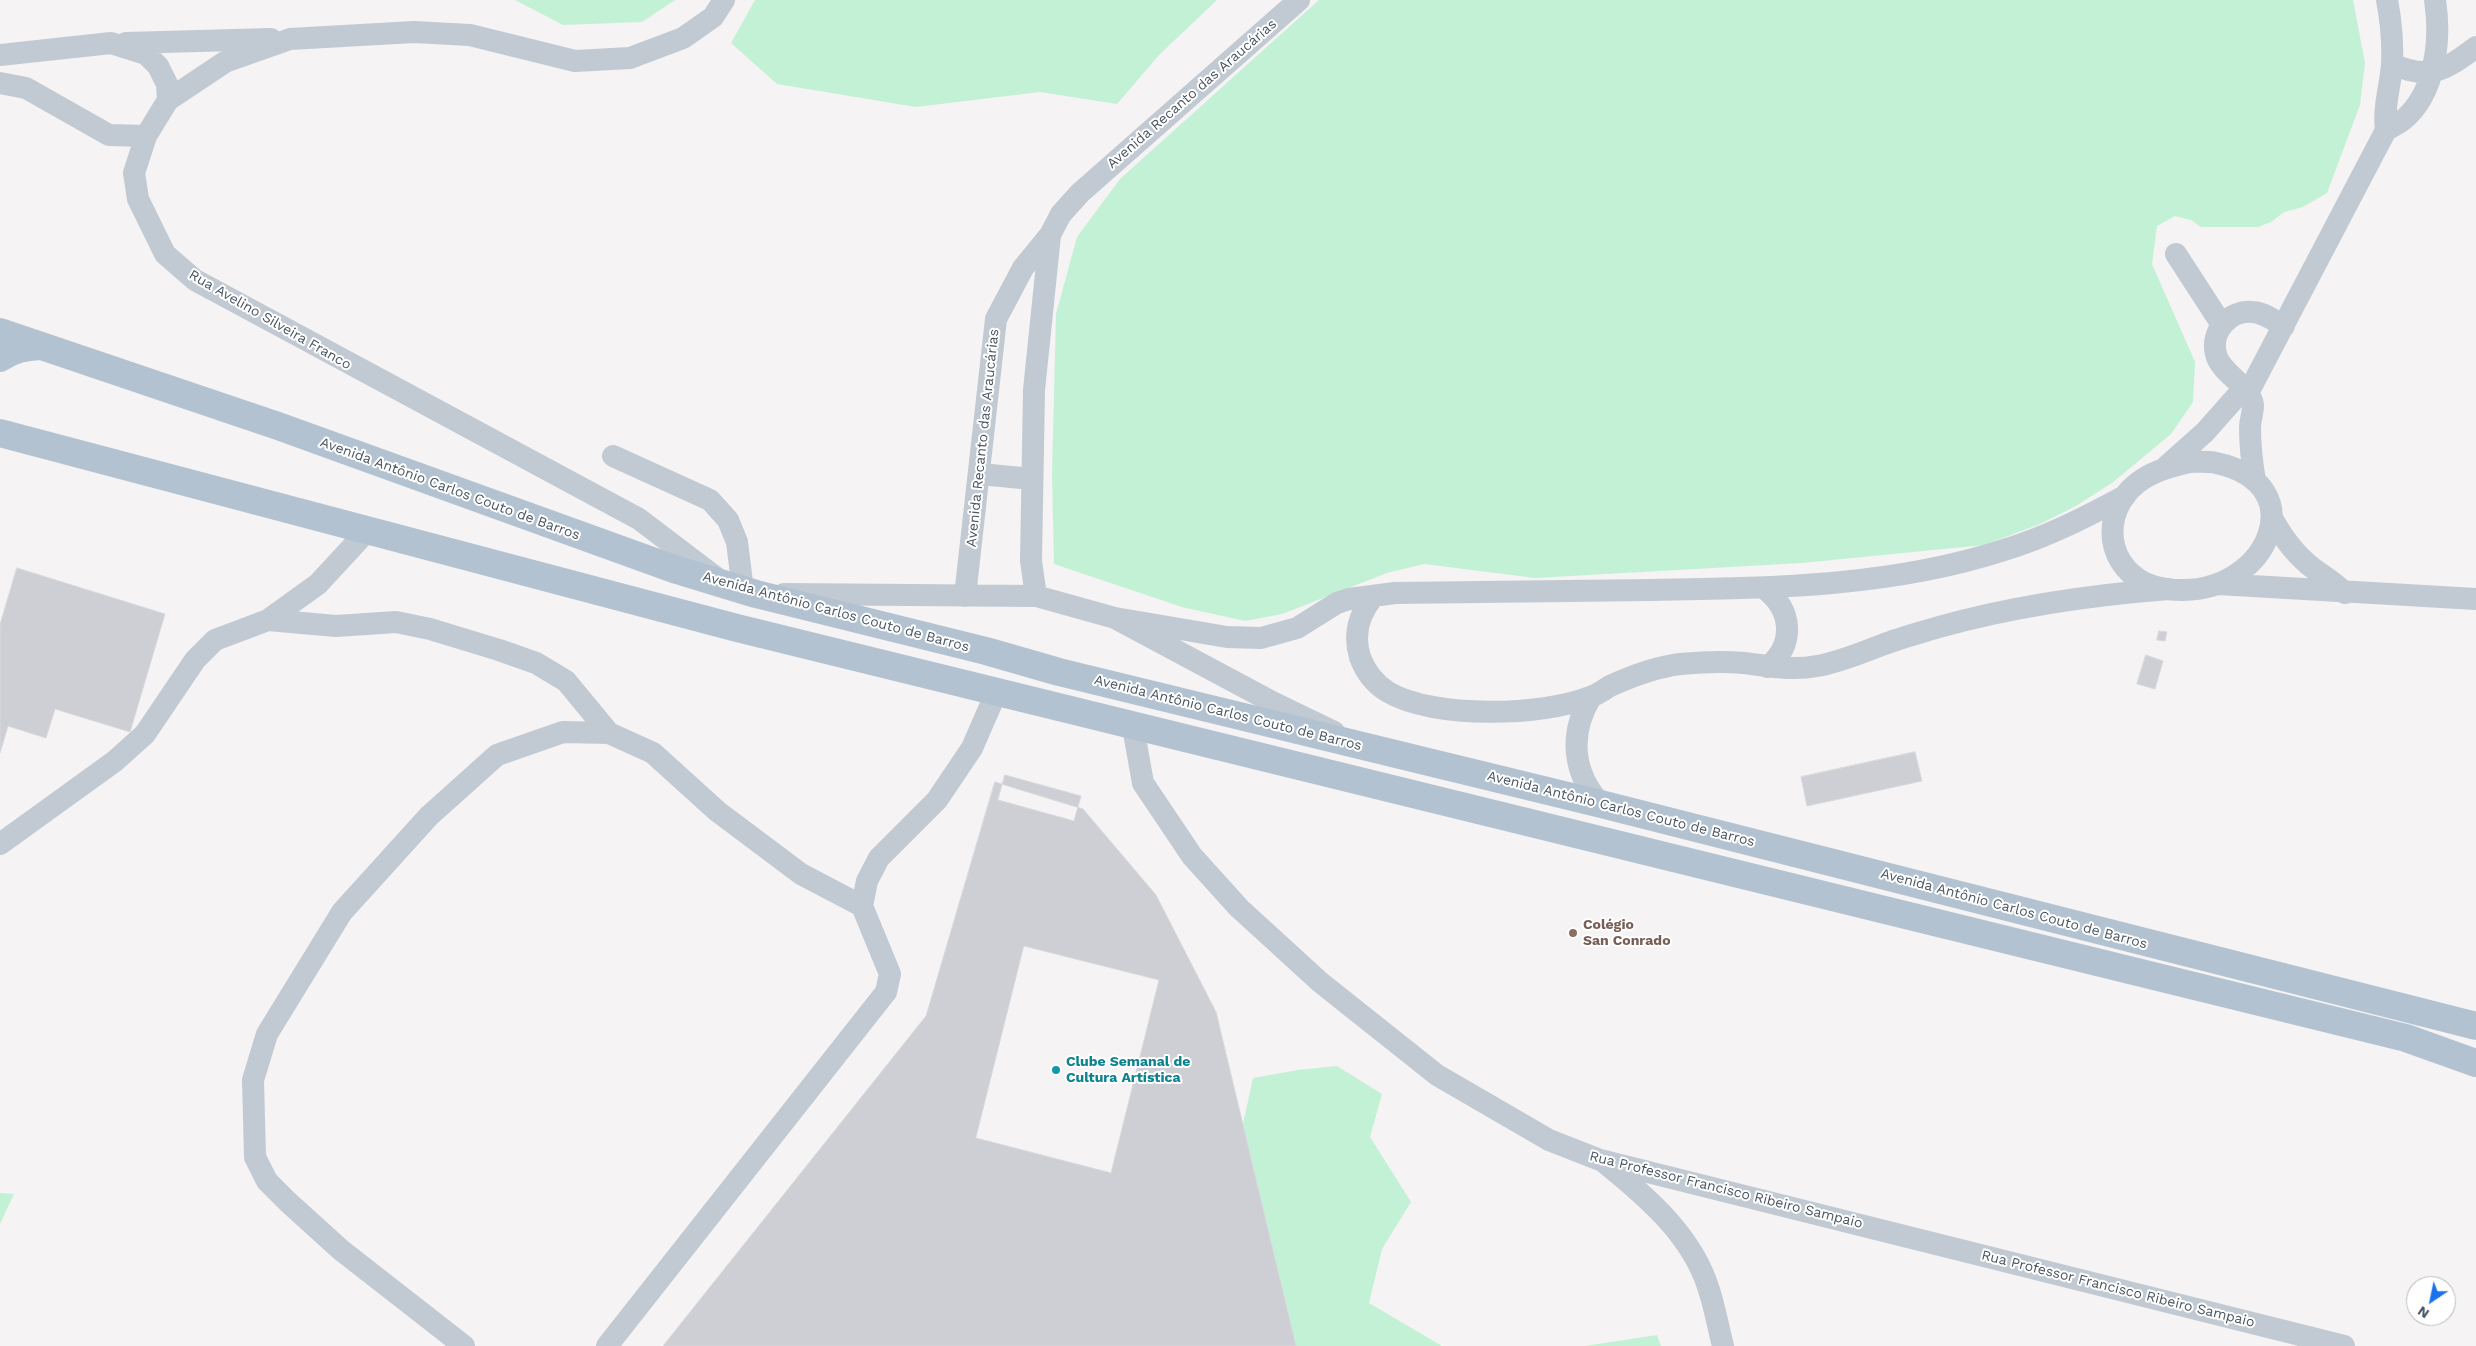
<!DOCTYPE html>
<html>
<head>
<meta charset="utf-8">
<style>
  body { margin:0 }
  #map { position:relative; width:2476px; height:1346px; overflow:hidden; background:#f5f3f3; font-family:"Work Sans",sans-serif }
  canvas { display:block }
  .north { position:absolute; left:2406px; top:1276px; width:50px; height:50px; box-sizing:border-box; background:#fff; border:1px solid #b7bbc0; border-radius:50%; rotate:214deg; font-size:14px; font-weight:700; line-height:20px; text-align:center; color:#4a5661 }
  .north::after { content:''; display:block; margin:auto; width:18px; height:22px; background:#1a73e8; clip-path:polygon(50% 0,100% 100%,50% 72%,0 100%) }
</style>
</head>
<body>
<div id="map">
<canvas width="2476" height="1346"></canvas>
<div class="north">N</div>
</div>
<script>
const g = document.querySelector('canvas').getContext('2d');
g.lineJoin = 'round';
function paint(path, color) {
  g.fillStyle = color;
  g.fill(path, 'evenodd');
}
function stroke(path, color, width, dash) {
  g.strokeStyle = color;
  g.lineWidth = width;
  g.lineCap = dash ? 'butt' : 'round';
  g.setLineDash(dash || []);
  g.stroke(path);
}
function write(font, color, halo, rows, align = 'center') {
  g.font = font + ' "Work Sans",sans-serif';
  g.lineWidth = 4;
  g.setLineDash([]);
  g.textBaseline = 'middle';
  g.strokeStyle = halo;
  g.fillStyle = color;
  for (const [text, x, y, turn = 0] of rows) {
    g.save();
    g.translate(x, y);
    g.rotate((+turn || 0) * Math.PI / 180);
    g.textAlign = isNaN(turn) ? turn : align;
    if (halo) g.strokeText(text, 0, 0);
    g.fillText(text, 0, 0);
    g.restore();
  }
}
paint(new Path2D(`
  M515 0H675L642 22 563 25Z
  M755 0H1217L1159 55 1117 104 1040 92 916 107 777 84 731 43Z
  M1319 0H2353L2365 63 2360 105 2327 193 2303 207 2284 212 2271 222 2258 227H2201L2191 220 2175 216 2157 226 2152 264 2195 362 2193 402 2171 434 2112 483 2074 507 2040 524 1984 545 1802 563 1535 578 1424 564 1387 573 1282 614 1245 621 1182 607 1054 564 1052 474 1056 314 1077 237 1120 179Z
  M1337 1066 1382 1094 1370 1137 1411 1202 1382 1249 1369 1303 1442 1346H1296L1243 1124 1253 1078 1298 1070Z
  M0 1193 14 1194 0 1224Z
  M1657 1335 1661 1346H1585Z`), '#c3f1d5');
const building = new Path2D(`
  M17 568 165 614 130 732 55 709 46 738 8 726 0 753V625Z
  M2159 631 2167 632 2165 641 2157 640Z
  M2146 655 2163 661 2155 689 2137 684Z
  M1915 752 1922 781 1807 806 1801 777Z
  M1005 775 1081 796 1074 821 998 800Z
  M995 782 1083 809 1156 895 1216 1012 1296 1346H663L926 1016Z
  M1024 946 1159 980 1111 1173 976 1138Z`);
paint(building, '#cdcfd5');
stroke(building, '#d7d9de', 1);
stroke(new Path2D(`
  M126 43 271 39
  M0 55 111 43 146 54 158 66 167 84 168 100
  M2392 64C2430 81 2445 70 2476 47
  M0 83 26 88 109 135 146 136
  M2386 130C2383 108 2390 88 2392 65 2393 44 2391 21 2387 0
  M2176 254 2222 325
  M2247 395 2386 130C2391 127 2398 124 2403 120 2436 93 2441 39 2435 0
  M613 456 710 500 728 520 737 542 743 590
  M2189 462C2198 462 2207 461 2216 463 2315 484 2268 591 2182 590 2170 590 2156 588 2145 583 2101 561 2103 504 2143 479 2157 470 2173 466 2189 462Z
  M2167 466 2205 432 2236 397 2247 395
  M980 474 1032 479
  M2255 481C2252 463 2250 446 2250 428 2250 421 2253 413 2253 405 2251 386 2220 373 2216 354 2210 331 2230 310 2252 312 2264 312 2274 321 2284 326
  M2272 518C2283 538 2295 555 2314 569 2325 577 2335 583 2345 593
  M718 579 639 519 195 280 165 254 138 199 134 173 146 136 168 100 225 62 290 39 414 32 470 35 575 61 630 58 683 38 713 17 724 0
  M2218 584 2476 599
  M1764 588C1793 610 1795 644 1768 667
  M784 594 1036 596 1115 618 1274 703 1334 732
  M965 596 996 319 1023 268 1050 235 1061 214 1080 193 1299 0
  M1036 596 1031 561 1034 390 1050 235
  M1373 597C1359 614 1353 635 1360 657 1365 671 1375 684 1388 692 1434 719 1542 716 1590 697 1597 695 1604 690 1610 686 1632 676 1656 667 1680 664 1701 662 1723 661 1744 663 1769 666 1792 671 1817 666 1840 662 1860 653 1882 645 1900 638 1919 633 1939 627 2014 606 2091 595 2169 589
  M1115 618 1227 637 1261 638 1297 628 1337 603 1349 599 1395 593C1481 592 1567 591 1652 590 1771 588 1890 587 2004 550 2047 537 2086 517 2125 496
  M268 620 336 626 396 622 430 629 499 650 536 663 566 681 609 733
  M1591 697C1569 733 1572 773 1601 804
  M1133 727 1143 783 1192 856 1239 908 1320 982 1437 1075 1549 1140 1600 1160 2344 1346
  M0 844 115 761 145 734 195 660 215 640 268 620 318 584 367 531
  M1605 1163C1647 1197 1693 1236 1709 1290 1715 1308 1718 1327 1723 1346
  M464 1346 341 1250 288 1202 267 1181 255 1157 253 1080 267 1034 342 912 429 816 497 755 563 732 609 733 653 753 717 811 801 874 862 906
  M607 1346 886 992 890 974 862 906 867 881 879 858 937 800 972 748 996 693`), '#c1cad2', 22);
stroke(new Path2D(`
  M0 332 278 426 674 569 756 594 986 651 1059 672 1601 804 2476 1026
  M0 358C13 349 25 347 40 346
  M0 433 737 628 2406 1038 2476 1063`), '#b3c2d1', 28);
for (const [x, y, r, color] of [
  [1573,933,5,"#8d6e63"],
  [1056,1070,5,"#0f9aa8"]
]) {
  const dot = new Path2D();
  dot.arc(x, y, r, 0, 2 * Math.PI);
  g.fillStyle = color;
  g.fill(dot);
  stroke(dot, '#fff', 2);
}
write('14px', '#4a5661', '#fff', [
  ["Avenida Recanto das Araucárias",1192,94,-41],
  ["Rua Avelino Silveira Franco",270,320,30],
  ["Avenida Recanto das Araucárias",983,438,-84],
  ["Avenida Antônio Carlos Couto de Barros",450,489,20],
  ["Avenida Antônio Carlos Couto de Barros",836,612,15],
  ["Avenida Antônio Carlos Couto de Barros",1228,713,14],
  ["Avenida Antônio Carlos Couto de Barros",1621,809,14],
  ["Avenida Antônio Carlos Couto de Barros",2014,909,15],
  ["Rua Professor Francisco Ribeiro Sampaio",1726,1190,14],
  ["Rua Professor Francisco Ribeiro Sampaio",2118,1289,14]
]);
write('bold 14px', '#785e54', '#fff', [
  ["Colégio",1583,925],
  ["San Conrado",1583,941]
], 'left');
write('bold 14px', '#0d838f', '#fff', [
  ["Clube Semanal de",1066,1062],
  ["Cultura Artística",1066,1078]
], 'left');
</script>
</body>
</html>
